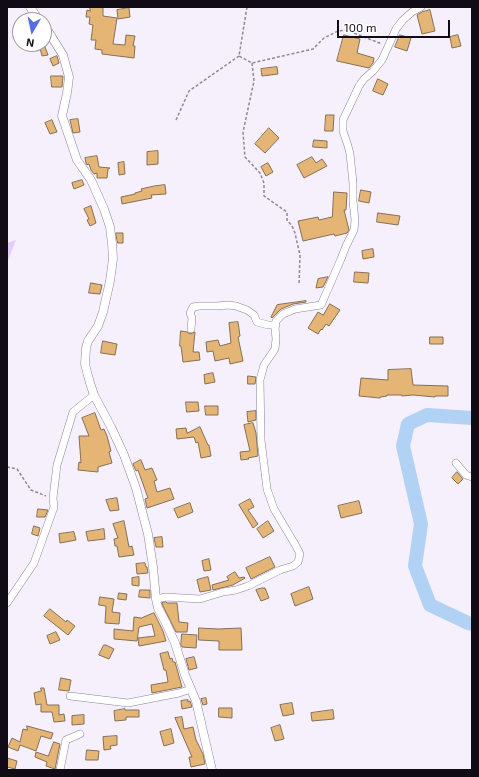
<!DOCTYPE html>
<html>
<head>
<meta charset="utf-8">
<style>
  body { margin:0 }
  #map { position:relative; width:479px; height:777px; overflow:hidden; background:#f6effc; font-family:"Exo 2",sans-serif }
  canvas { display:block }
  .frame { position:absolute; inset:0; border:8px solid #100b15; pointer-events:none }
  .north { position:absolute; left:12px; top:12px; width:40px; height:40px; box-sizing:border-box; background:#fff; border:1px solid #9f9da1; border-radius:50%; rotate:189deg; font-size:11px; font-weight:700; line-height:16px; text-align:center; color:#100b15 }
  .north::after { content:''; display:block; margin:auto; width:14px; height:18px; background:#596ee5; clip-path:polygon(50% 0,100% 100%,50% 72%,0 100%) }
  .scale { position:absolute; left:337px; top:20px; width:113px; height:18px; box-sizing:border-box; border:2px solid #100b15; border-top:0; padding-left:5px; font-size:12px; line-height:14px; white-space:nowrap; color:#100b15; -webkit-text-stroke:3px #fff; paint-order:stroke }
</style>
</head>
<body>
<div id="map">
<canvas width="479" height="777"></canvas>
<div class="frame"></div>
<div class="north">N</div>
<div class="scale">100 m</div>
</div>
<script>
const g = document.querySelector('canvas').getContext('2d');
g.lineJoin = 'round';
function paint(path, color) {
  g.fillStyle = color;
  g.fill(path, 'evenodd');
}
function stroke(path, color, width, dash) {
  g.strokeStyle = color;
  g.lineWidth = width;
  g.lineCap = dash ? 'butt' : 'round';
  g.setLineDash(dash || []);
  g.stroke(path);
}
paint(new Path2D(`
  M16 240 7 263V243Z`), '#e4ccfb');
stroke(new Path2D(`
  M472 418 427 415 408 424 403 446 421 524 415 566 430 605 468 623 472 624`), '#b1d2f4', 14);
const building = new Path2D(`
  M90 7H103V16L117 18 113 44 125 45 126 35 135 36 133 46H135L134 58 102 54V50L95 49 96 40H91L93 25 89 24 90 17H86L87 10 90 11Z
  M129 8 130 17 118 19 117 10Z
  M430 10 435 31 422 34 417 15 422 12Z
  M344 35 360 39 357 53 374 58 373 63 369 68 337 61Z
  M400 35 411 38 407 51 395 47Z
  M458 35 461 46 452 48 450 37Z
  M45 47 48 55 42 56 40 48Z
  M57 56 59 63 53 66 50 59Z
  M277 67 278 74 262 76 261 69Z
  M51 76H63L62 87H52Z
  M378 79 388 84 383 95 373 91Z
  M326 115H334L333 131H325Z
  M78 119 80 132 73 133 70 120Z
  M52 120 57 132 50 134 45 123Z
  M269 128 279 138 265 153 255 144Z
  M314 140 327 141V148L313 147Z
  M158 151V164L147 165V152Z
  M97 156 99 167 110 168 108 169 107 178H97V173L94 174 91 170 89 164 87 165 86 163 85 158Z
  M312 157 316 163 322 159 327 166 304 178 297 165Z
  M124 162 125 174 119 175 118 163Z
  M268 163 273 172 266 176 261 167Z
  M82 180 84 185 74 189 72 183Z
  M165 185 166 194 151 195 152 198 122 204 121 197 135 194V193L142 191 141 189 154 186Z
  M361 190 371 192 369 203 359 201Z
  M334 192 347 193 346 210H344L349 230 347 233 335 236 334 234 303 241 298 221 318 217 319 220 332 217Z
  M91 206 96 223 90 226 87 220 89 219 84 209Z
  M378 213 400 216 398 225 377 222Z
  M116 233H123V243H118Z
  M373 249 374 257 363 259 362 251Z
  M355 272 369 273 368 283 354 282Z
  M328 277 323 287 316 288 318 279Z
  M91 283 102 285 100 294 89 293Z
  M306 301V302L293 304 281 309 272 318 271 317 277 305Z
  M330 304 340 310 329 326 326 324 322 330 321 329 318 334 308 328 318 312 323 315Z
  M238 322 240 336 238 337 243 361 230 364 229 358 215 361 213 351 207 352 206 342 218 340 220 346 231 343 229 323Z
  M181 331 187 332 190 334 195 332 193 352H199L200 360 183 362 181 346H180Z
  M430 337H443V344H430Z
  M103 341 117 344 115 355 101 353Z
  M411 369 413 385 448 386V396H435V397L413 395 402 396V395H387V396L380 397V398L359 396 361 378 388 380V370Z
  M213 373 215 382 205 384 204 375Z
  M248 376 256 377 255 384H248Z
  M186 402H198L199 411 187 412Z
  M205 406H218V415H206Z
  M256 411V420L248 422 247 412Z
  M95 413 101 430 104 429 107 436 111 451 109 452 112 463 98 467V472L78 470 79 462 81 463 79 436H89L82 418Z
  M253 423 256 433 258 456 248 458 249 459 241 460 240 452 250 451 244 425Z
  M200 427 208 445H209L211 456 201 458 198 442 196 443 194 437 177 439 176 429 186 428 187 433Z
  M141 460 145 470 152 468 157 480 154 481 157 492 170 488 174 499 147 508 145 499 148 498 138 470 136 471 133 464Z
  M457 472 463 479 458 484 452 478Z
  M117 498 119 510 110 511 106 500Z
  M250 499 254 507 248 510 258 524 253 528 247 518 239 505Z
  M359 501 362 513 341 518 338 506Z
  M190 503 193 512 178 518 174 509Z
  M38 509 48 510 45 517H37Z
  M124 521 129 547 132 546 134 555 119 557 117 546H115L114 539 118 538 113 524Z
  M268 521 274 531 263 538 257 529Z
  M34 526 40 528 38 536 32 534Z
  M104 529 105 539 88 541 86 532Z
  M74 532 76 540 60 543 59 534Z
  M162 537 163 547H156L154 538Z
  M270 557 275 567 251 579 246 568Z
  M209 559 211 570 204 571 202 561Z
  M145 563 146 567H147L148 573 137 574 136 564Z
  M235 572 239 578 244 577 245 578 233 585 213 590 212 585 229 580 227 577Z
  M139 577V586L132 585V578Z
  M208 577 211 590 200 592 197 580Z
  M309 587 313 599 295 606 291 594Z
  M262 588H265L269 598 261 601 256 590Z
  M140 590H150V598L139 597Z
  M119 593 127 594 126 600 118 599Z
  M100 597 114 599 112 612 120 613 119 624 105 623 106 606 99 605Z
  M166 602 167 603H177L179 622 188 623 187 632H176L163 606 162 603Z
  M50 609 66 622 67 620 75 626 68 635 44 616Z
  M154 613 163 631 166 641 139 646 138 638 155 636 152 624 139 627 137 641 114 639V629L133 631 134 617 141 618Z
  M199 628 218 629 241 628 242 650H219V641L199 640Z
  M56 632 60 640 50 644 47 636Z
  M182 634 197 635 196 648 182 647 181 645Z
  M104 645H106L114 649 109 659 99 655Z
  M168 652 170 659 172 658 173 662H175L182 687 152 693 151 685 168 682 166 670H164L160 654Z
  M194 657 197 668 189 670 186 659Z
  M61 678 71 680 69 691 59 690Z
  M41 688H44L47 705H59V715L64 714 65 721 54 722 52 712H41V704L36 705 34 693 41 691Z
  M206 698 207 704 203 705 201 699Z
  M188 700V702L190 701 192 707 182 709 181 701Z
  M292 703 294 714 283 716 280 705Z
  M219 708H232V718L219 717Z
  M125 709V710H139V717H126V720L115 721 114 711Z
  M333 710 334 719 312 721 311 713Z
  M84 715V724L72 725V716Z
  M182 717 184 729 193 727 196 740 203 754 205 764 191 767 189 757H192L175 718Z
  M280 725 284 739 275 741 271 728Z
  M27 726 53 733 51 739 41 736 36 751 20 745 18 751 8 747 12 738 20 742 23 729 27 730Z
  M171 729 174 743 164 746 160 732Z
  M117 736V745L110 746 111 749 104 750 103 737Z
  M54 742 60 744 55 769 46 766 47 762 35 757 36 752 48 756Z
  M87 750 99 751 98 760H86Z
  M7 758 17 761 15 769 7 767Z`);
paint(building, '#e5b575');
stroke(building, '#847057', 1);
const minor = new Path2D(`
  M191 329 192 318 190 313 193 307 199 306H217L228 305 236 306 247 310 254 315 257 322 268 325H276
  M456 463 466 475 472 477
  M156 599 166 597 200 599 223 592 236 590 248 586 280 570 293 566 298 562 300 554 296 546 274 509 267 489 261 440 260 380 264 365 275 349 276 339 275 328 276 321 283 314 295 309 321 305 341 259 346 246 354 230 355 220 353 201V183L350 154 348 146 343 131V120L359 86 364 79 373 71 382 60 396 29 403 20 412 12 421 7
  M7 603 34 563 54 507 53 498 57 465 73 412 94 395
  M70 696 128 703 179 693 191 689
  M60 770 66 740 80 734`);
const tertiary = new Path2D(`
  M30 7 39 20
  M44 26 48 31 63 55 69 77 67 93 62 116 77 160 91 180 104 209 110 227 112 243 113 259 110 281 103 312 98 326 88 341 86 348 85 364 87 372 90 383 94 395 111 427 124 455 136 488 148 534 153 567 156 599 158 608 166 623 175 643 185 675 196 701 212 770`);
stroke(minor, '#8f819d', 8);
stroke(tertiary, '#8f819d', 9);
stroke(new Path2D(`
  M247 7 239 56 252 63 313 49 324 38 338 31 346 30 382 44
  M252 63 254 81 243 132 245 157 260 173 264 183V196L287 212V220L292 226 295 233 300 255 299 285
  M176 120 189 91 239 56
  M7 467 17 469 31 490 46 496`), '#8f8995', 1.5, [3, 2]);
stroke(minor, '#fff', 7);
stroke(tertiary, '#fff', 8);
</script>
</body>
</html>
